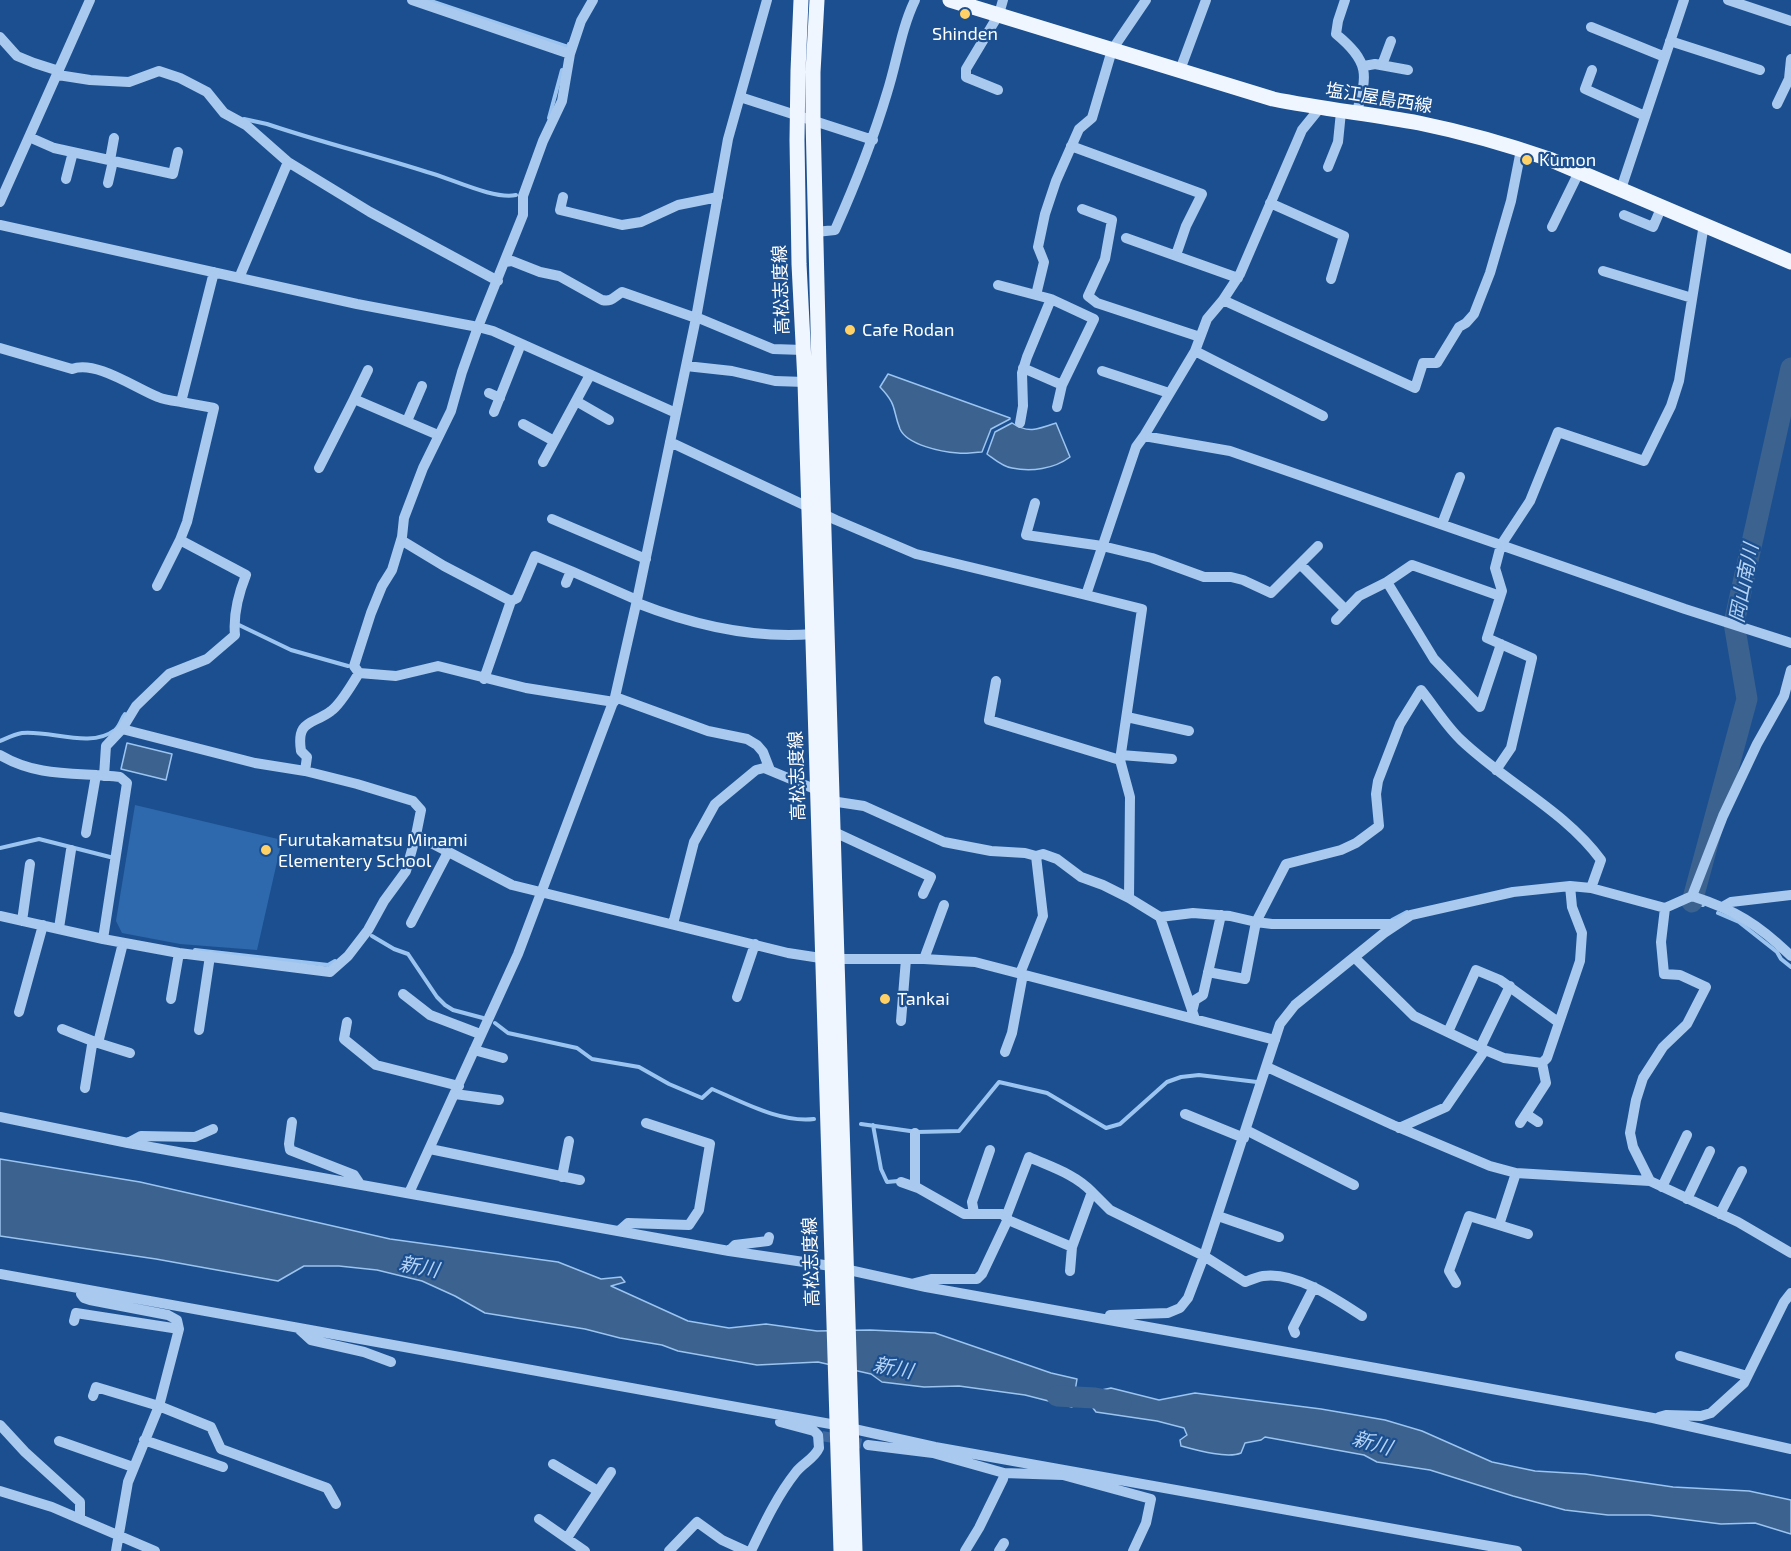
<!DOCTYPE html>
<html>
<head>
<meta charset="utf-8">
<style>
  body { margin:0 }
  canvas { display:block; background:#1b4f8f }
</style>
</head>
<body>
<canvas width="1791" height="1551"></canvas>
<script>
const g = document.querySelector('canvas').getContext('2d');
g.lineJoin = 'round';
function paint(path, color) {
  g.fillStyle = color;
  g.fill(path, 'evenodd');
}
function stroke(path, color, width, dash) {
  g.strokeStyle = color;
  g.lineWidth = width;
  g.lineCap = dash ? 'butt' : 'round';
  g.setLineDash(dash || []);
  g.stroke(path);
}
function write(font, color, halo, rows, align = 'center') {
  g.font = font + ' "Exo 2","Noto Sans JP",sans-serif';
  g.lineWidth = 4.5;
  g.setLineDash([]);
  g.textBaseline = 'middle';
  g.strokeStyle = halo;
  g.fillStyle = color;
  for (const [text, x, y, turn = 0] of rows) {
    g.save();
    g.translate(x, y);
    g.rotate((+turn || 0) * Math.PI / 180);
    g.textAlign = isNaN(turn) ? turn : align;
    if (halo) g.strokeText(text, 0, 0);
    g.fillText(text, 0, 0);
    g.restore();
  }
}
paint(new Path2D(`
  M135 805 282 840 257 950 180 944 122 933 116 921Z`), '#2e69ad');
const water = new Path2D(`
  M888 374 1010 418V419L991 429 982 452C974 452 966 454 958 453 942 452 907 445 900 429 892 409 898 406 880 387Z
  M1012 423C1028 434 1039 429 1056 423L1070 457C1054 469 1031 472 1012 468 1003 467 994 459 987 454L995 432Z
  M127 743 172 754 166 780 121 769Z
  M0 1159 140 1182 390 1239 558 1262 601 1279 621 1277 625 1282 611 1286 688 1321 729 1328 766 1324 817 1331 870 1330 935 1333 1051 1373 1077 1379 1075 1391 1086 1394 1084 1403 1073 1401 1072 1407 1025 1395 959 1386 924 1387 882 1382 871 1374 818 1362 757 1365 678 1351 662 1345 620 1338 585 1329 485 1313 455 1296 422 1281 377 1270 339 1266H304L278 1281 156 1259 0 1236Z
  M1111 1388 1159 1400 1195 1393 1321 1409 1385 1420 1422 1431 1492 1462 1535 1471 1585 1474 1673 1487 1749 1491 1791 1500V1534L1755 1523 1721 1524 1649 1515H1608L1565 1510 1513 1496 1430 1470 1377 1462 1364 1455 1265 1437 1261 1440 1245 1443 1241 1453C1227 1459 1196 1450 1181 1446L1180 1440 1187 1435 1184 1428 1157 1421 1096 1412 1093 1408 1097 1391Z`);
paint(water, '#3c6290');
stroke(water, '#9cc4f0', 1.5);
stroke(new Path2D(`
  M428 0 568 47 569 44
  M549 118 562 70
  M244 119 267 124C320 142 374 155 427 172 450 178 494 200 516 195
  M238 626 239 625 291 650 348 666
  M0 741C7 738 15 734 22 733 51 730 90 749 115 730 120 726 121 719 125 714
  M0 848 39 839 110 857
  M1692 902 1703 905
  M1718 913 1739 922 1777 952 1781 959 1791 967
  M1392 920 1407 912
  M372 936 394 949 408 954 437 997 445 1005 453 1010 483 1018
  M195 950 328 965 335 961
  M495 1023 508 1033 577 1048 592 1059 639 1067 669 1084 702 1098 712 1089C743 1102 780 1123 814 1119
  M861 1124 917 1132 959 1131 999 1082 1047 1093 1106 1128 1120 1124 1167 1082 1181 1077 1199 1075 1257 1082
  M873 1125 881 1169 887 1182 898 1181`), '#9cc4f0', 4);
stroke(new Path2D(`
  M1692 902 1747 699 1734 623 1791 368
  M1057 1396 1095 1398 1121 1403`), '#3c6290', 21);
stroke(new Path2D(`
  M822 1436 868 1445`), '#3d69a0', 10, [10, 5]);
stroke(new Path2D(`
  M412 0 570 54 562 101 543 141 523 196V215L478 327 493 331 676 413
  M1345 0 1338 21 1336 34C1370 62 1368 75 1356 114
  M1728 0 1791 21
  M1591 27 1665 57
  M0 37 17 56 34 63 59 71
  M1670 41 1760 70
  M570 54 581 21 593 0
  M1382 65 1391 41
  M1364 66 1375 64 1408 70
  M1180 70 1206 0
  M1592 70 1585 89 1645 116
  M58 75 90 80 129 82 159 71 180 78 207 92 224 113 246 125 288 162
  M998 90 966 77V69L999 14 1003 0
  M740 97 873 140
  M1777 104 1789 79 1791 59
  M29 137 54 148 173 174 178 152
  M1071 146 1202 194 1186 226 1176 255
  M110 160 114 138
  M1328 167 1338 142 1341 112
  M66 179 73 152
  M108 183 113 161
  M1621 189 1684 0
  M563 197 560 210 622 225 641 222 678 205 718 197
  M0 202 90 0
  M1270 203 1344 236 1331 279
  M1082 209 1112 220 1105 259 1088 296 1097 303 1200 337
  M1624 215 1653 227 1662 206
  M0 225 357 304 478 327 462 372 451 411 423 468 404 518 402 537 392 570 382 586 371 613 354 666 359 673 396 676 438 666 526 688 614 702
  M1552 227 1579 172
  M816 232 835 230C855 185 873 140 887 93 897 62 901 29 915 0
  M1126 238 1238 278
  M505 262 512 261 540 272 559 276 602 300C612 302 614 297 622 292L696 318
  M1603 271 1692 298
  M239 278 288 162 370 212 498 281
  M998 285 1051 299 1094 319 1062 385 1057 407
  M1036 295 1044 262 1038 247 1045 214 1056 181 1079 129 1092 118 1112 50 1146 0
  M1223 300 1240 274 1302 130 1319 109
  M696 317 773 349 803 350
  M0 348 72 369C96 360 135 388 158 397 165 400 174 401 181 402
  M1195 351 1323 416
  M686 366 732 371 775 381 805 382
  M1023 368 1062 385
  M1102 371 1169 393
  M489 393 500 398
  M354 399 368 370
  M576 401 609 420
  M494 412 521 344
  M407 421 422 386
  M1020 423 1023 406 1022 373 1027 357 1051 299
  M523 424 554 441
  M1144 436 1195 351 1207 319 1223 300 1415 388 1423 363H1437L1459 327 1466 323 1474 314 1490 273 1511 201 1521 150
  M670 442 836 520 916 554 1086 595 1136 447 1144 436 1230 451 1685 609 1791 643
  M543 462 590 375
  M319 468 354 399 438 435
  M1035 503 1026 535 1102 546 1152 558 1204 577H1231L1243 580 1271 593 1318 546
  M552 519 646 559
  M1442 524 1460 477
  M180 540 187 522 214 408 181 402 214 272
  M401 540 444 566 511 601 484 679
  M1300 564 1346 610
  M566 583 571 571 637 600
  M1086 595 1142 609 1120 760 1130 797 1129 898 1160 917 1193 913 1230 916 1256 922 1245 979 1208 972
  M1500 596 1412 565 1387 582 1434 659 1480 707 1501 644
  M511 601 517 598 535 556 571 571
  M637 603C693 625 752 639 813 634
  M1336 620 1359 596 1387 582
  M996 681 989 720 1120 760
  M615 697 708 731 747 739 757 745 763 752 770 770
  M1127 717 1189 731
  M122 729 136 706 169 674 207 659 235 635C233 614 238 595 246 575L180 540 157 586
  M0 755C39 778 77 772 120 777L127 783 103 939 179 953 330 972 348 956 368 930 384 901 406 871 416 835 512 885 788 953 827 959H924L975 962 1275 1040
  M1121 755 1172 759
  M1496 770 1511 748 1532 658 1487 638 1502 591 1495 568 1501 545 1530 501 1558 432 1644 461 1671 406 1679 381 1704 224
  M305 771 307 757 301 751C296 719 313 725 331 711 341 704 352 684 359 673
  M104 776 106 746 122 729 255 763 305 771 357 784 413 801 421 810 416 835
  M831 801 864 806 944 842 991 851 1025 853 1036 856
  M832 831 931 877 923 894
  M86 833 96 775
  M1692 896 1723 816 1757 744 1784 696 1791 670
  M1724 906 1731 902 1791 895
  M0 916 103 939
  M1160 917 1195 1019
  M22 921 30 864
  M411 923 448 852
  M673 924 694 842 715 804 756 770 764 768 817 790
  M1397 924H1272L1256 922 1286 864 1341 850 1356 843 1379 826 1376 794 1378 781 1400 724 1421 690C1434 706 1446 726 1461 740 1506 783 1564 810 1601 860L1591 888
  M59 928 71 850
  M1354 957 1414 1016 1485 1050
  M924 959 944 905
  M403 994 430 1015 480 1034
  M737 997 755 944
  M171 999 179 953
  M19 1012 43 925
  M1192 1012 1195 1000 1203 995 1221 915
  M901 1021 906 959
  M347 1022 344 1039 376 1065 459 1086
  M62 1029 95 1042 130 1053
  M199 1030 210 956
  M1448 1032 1476 970 1500 980 1558 1022
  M1480 1048 1510 986
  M474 1050 503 1058
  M1005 1052 1012 1033 1023 974 1021 971 1043 916 1036 856 1043 854 1057 859 1081 877 1103 885 1129 898
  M1267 1067 1393 1125 1490 1166 1516 1173 1650 1181 1738 1222 1791 1253
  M85 1088 92 1045 99 1039 123 943
  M455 1094 499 1100
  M1185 1114 1244 1138
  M1526 1114 1538 1122
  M0 1117 128 1143 729 1251 831 1266 926 1287 1653 1418 1791 1449
  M292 1122 289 1144 290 1150 354 1175 360 1184
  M1520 1123 1546 1083 1542 1063
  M1399 1128 1446 1107 1485 1050 1504 1058 1542 1063 1547 1058 1580 961 1582 933 1572 907 1570 886
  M1246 1130 1354 1185
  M915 1133V1187
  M128 1143 141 1136 195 1137 213 1129
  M430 1149 580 1180
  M562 1177 569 1141
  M1650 1181 1633 1147 1630 1133 1636 1100 1643 1078 1663 1047 1687 1024 1706 987 1680 975 1664 974 1661 942 1665 908
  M901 1182 918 1188 964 1214H1002L1008 1219 982 1274 977 1279H931L915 1283
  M1662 1187 1687 1135
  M1092 1192 1110 1210 1204 1256 1245 1282C1250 1280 1257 1277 1263 1276 1295 1271 1336 1299 1362 1316
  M409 1193 518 954 615 697 637 600 696 318 728 139 767 0
  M1687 1199 1710 1151
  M974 1213 972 1202 990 1150
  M1720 1214 1742 1171
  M1218 1216 1279 1237
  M1006 1217 1029 1157C1051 1167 1075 1174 1092 1192L1072 1247 1008 1220
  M1499 1225 1528 1234
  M619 1231 628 1223 689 1225 699 1210 710 1144 646 1123
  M729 1251 735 1245 768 1241 769 1237
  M1070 1271 1072 1247
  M0 1274 836 1425 935 1447 1517 1551
  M1456 1283 1449 1271 1469 1216 1499 1225 1516 1173
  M82 1289 81 1294 84 1298 90 1300 168 1315 177 1320 179 1329 159 1406 128 1482 116 1551
  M1110 1315 1168 1313 1180 1308 1188 1298 1204 1256 1280 1024 1295 1005 1384 933 1411 915 1513 892 1570 886 1591 888 1665 908 1692 896C1735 910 1758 924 1791 956
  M74 1321 76 1313 179 1329
  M299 1329 311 1340 364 1352 391 1362
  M1295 1333 1293 1328 1314 1287
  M1680 1356 1747 1376
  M93 1396 96 1387 159 1406 211 1427 221 1449 327 1488 336 1504
  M1659 1417 1666 1415 1701 1416 1711 1413 1744 1383 1784 1302 1791 1293
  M0 1425 25 1452 80 1502V1519
  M144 1440 223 1467
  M59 1441 133 1467
  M868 1445 933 1453 935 1447
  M933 1453 1004 1473 1063 1475 1151 1499 1146 1523 1133 1551
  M553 1464 598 1491
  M0 1491 52 1507 155 1551
  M539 1519 585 1551
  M567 1538 611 1472
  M669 1551 697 1522 722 1540 746 1551
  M751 1551C764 1524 777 1496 796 1472 803 1463 814 1459 819 1448L818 1435 814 1431 780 1422
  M965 1551 979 1528 1003 1479 1004 1473
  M999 1551 1004 1543`), '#a9c9ee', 10);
stroke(new Path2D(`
  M801 0 798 71 797 140 799 264 805 382 841 1551
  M817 0 813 72V119L819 368 855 1551
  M950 0 1273 99C1322 109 1371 114 1419 123 1463 132 1506 144 1549 159L1791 262`), '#f0f6ff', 15);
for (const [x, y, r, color] of [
  [965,14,6,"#ffd166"],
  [1527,160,6,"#ffd166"],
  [850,330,6,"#ffd166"],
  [266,850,6,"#ffd166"],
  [885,999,6,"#ffd166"]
]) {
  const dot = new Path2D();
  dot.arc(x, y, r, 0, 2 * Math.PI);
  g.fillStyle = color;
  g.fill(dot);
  stroke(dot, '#1b4f8f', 2);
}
write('18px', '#fff', '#1b4f8f', [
  ["Shinden",965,34,"center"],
  ["Kumon",1539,160],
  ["Cafe Rodan",862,330],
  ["Furutakamatsu Minami",278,840],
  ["Elementery School",278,861],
  ["Tankai",897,999]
], 'left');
write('18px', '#fff', '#1b4f8f', [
  ["塩江屋島西線",1379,98,9],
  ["高松志度線",781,290,-92],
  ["高松志度線",797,776,-92],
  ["高松志度線",811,1262,-92]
]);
write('italic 20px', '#b5d3f5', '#1b4f8f', [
  ["岡山南川",1744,583,-79],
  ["新川",419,1267,11],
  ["新川",893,1368,11],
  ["新川",1372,1443,16]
]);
</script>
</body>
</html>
